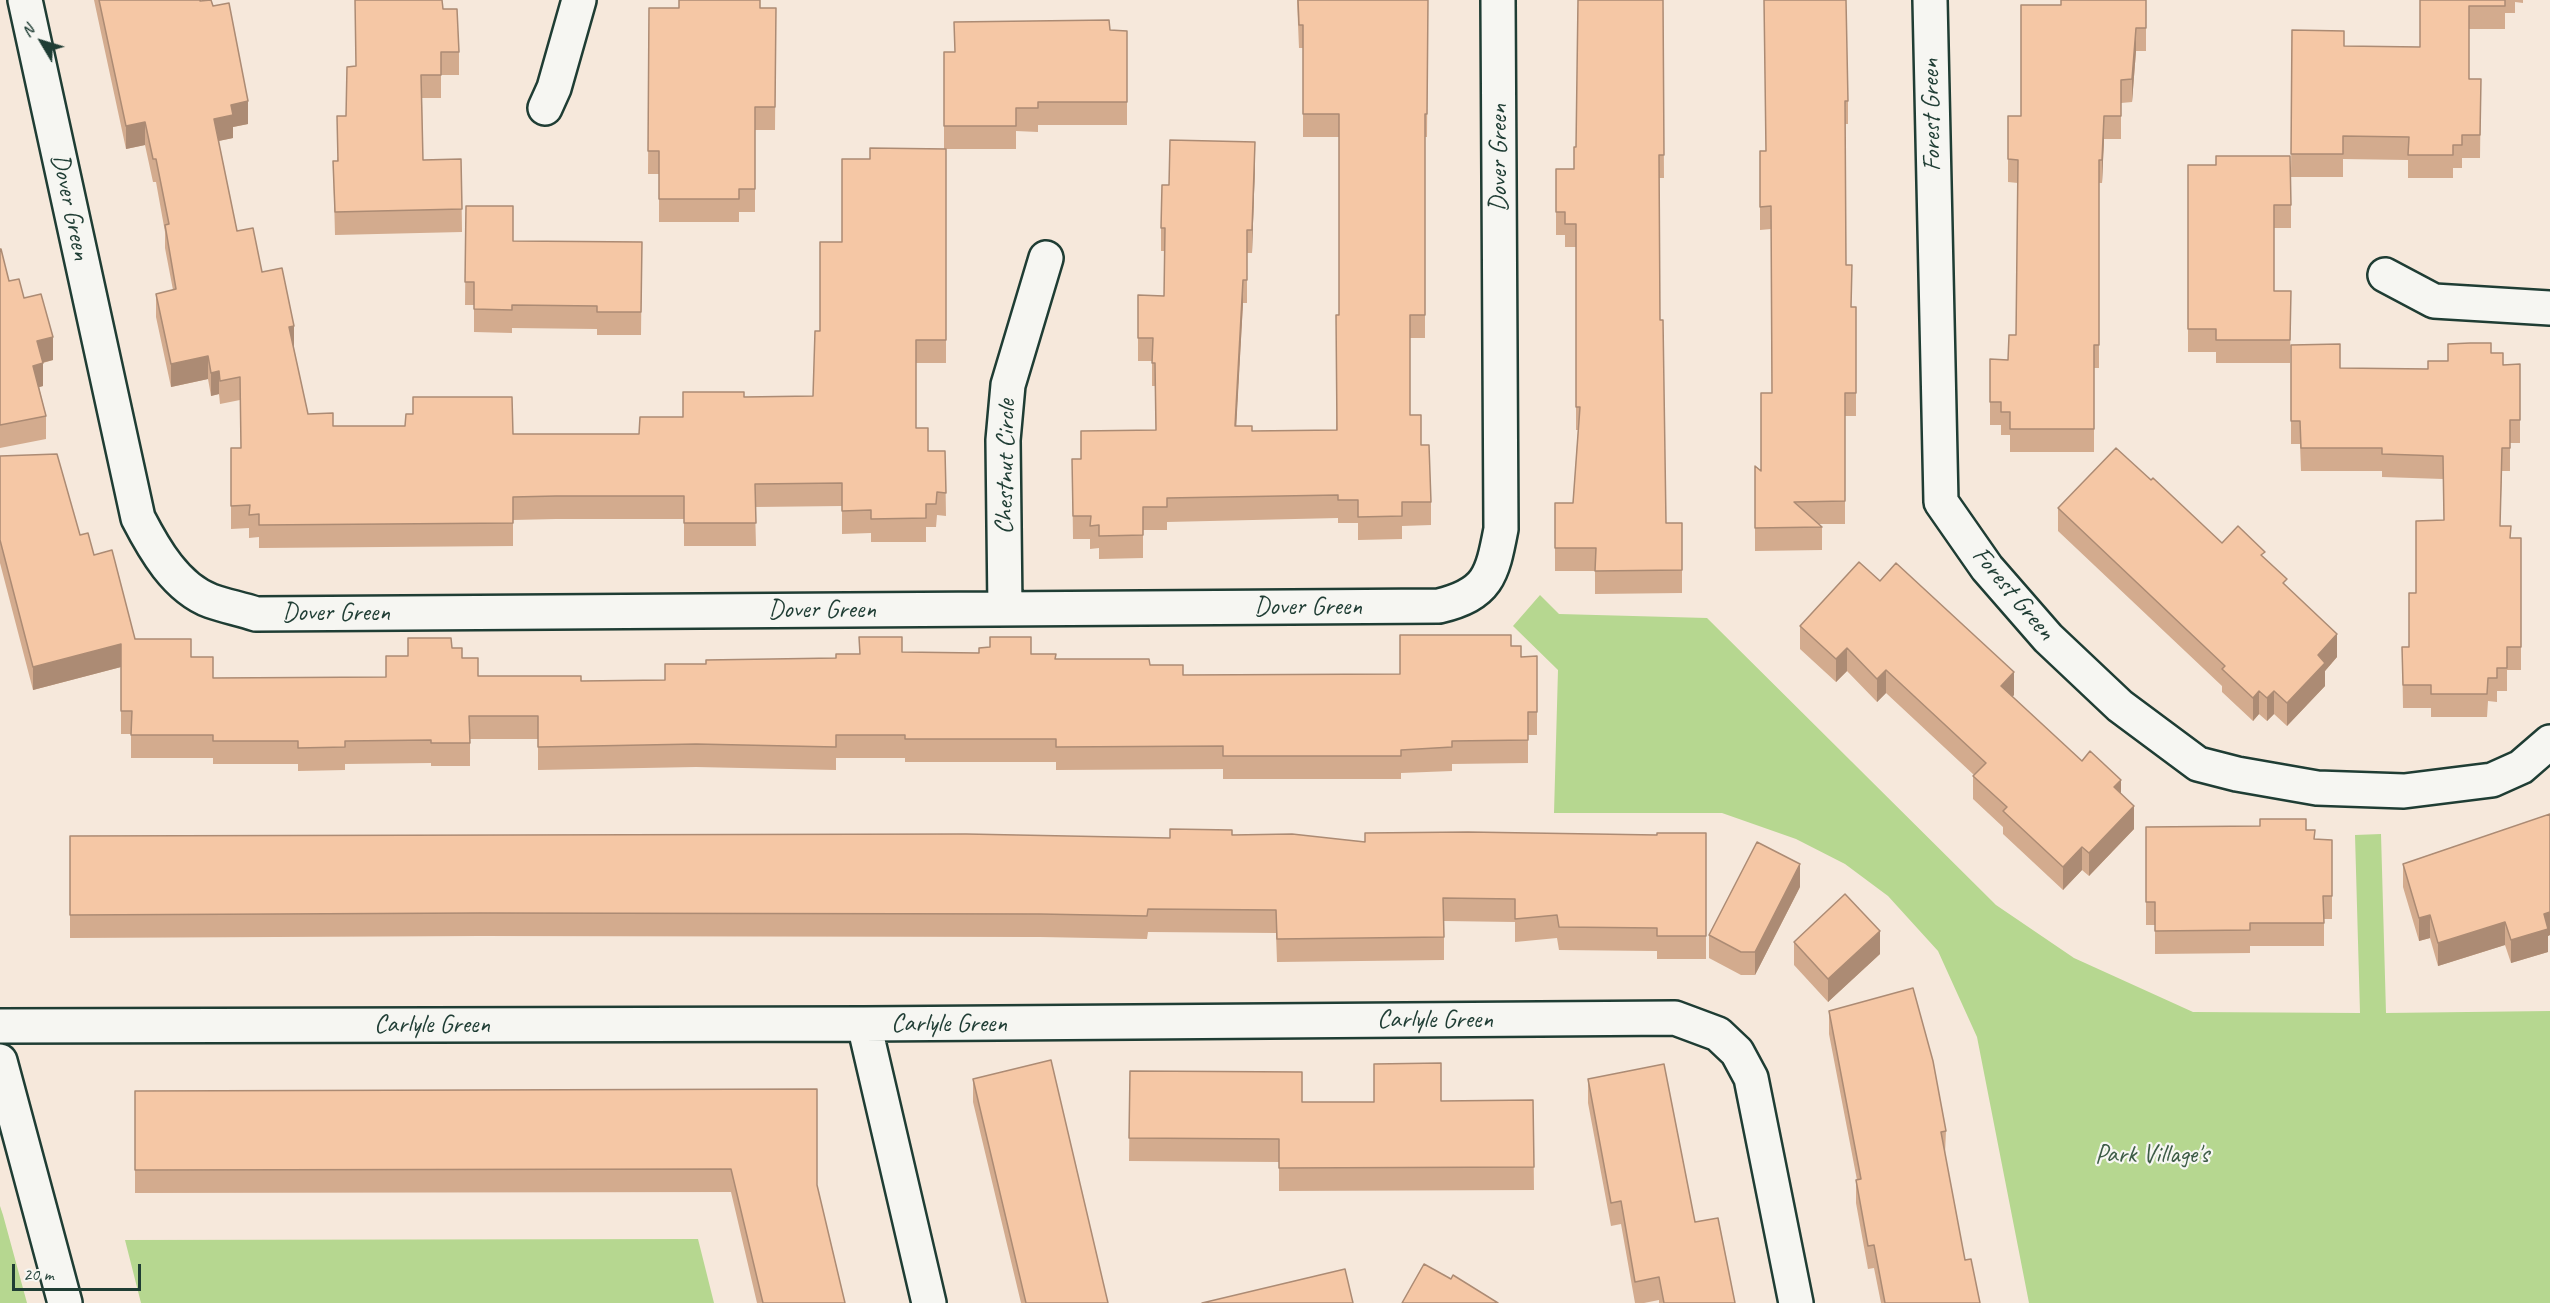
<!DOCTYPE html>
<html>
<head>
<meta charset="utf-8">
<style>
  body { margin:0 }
  #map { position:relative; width:2550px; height:1303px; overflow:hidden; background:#f6e8db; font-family:Caveat,sans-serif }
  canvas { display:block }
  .north { position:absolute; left:12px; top:12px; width:60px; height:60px; -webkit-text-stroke:4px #f6f6f2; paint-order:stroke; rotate:308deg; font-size:16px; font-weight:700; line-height:24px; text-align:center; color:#1f3d34 }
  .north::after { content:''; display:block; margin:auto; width:21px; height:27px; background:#1f3d34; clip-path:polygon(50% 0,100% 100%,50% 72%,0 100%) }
  .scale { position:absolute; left:12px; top:1264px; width:129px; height:27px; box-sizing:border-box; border:3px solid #1f3d34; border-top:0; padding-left:8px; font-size:18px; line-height:21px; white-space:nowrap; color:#1f3d34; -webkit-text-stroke:4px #f6f6f2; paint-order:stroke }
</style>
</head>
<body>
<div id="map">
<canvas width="2550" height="1303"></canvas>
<div class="north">N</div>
<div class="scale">20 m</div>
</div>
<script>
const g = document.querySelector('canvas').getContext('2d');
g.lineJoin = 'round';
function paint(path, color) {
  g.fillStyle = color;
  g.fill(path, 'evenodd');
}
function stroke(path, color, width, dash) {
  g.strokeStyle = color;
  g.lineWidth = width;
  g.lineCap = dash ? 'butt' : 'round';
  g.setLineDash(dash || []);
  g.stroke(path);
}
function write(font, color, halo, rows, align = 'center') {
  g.font = font + ' Caveat,sans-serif';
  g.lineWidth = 4.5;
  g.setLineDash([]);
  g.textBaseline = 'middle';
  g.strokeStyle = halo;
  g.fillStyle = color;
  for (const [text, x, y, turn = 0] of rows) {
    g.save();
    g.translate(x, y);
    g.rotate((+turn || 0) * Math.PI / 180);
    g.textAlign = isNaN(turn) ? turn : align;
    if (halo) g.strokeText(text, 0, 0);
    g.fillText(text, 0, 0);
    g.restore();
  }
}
paint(new Path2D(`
  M1540 595 1559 614 1707 618 1996 905 2074 958 2193 1012 2360 1013 2355 835 2381 834 2386 1013 2550 1011V1303H2029L1977 1037 1938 951 1888 896 1845 864 1796 839 1722 813H1554L1558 670 1513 626Z
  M0 1206 3 1215 27 1303H0Z
  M698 1239 714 1303H141L125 1240Z`), '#b6d790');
const minor = new Path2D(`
  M25 0 138 518C154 549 176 588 211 601 225 606 241 609 256 614L1439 606C1488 594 1492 576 1501 529L1498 0
  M1930 0 1941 502 1987 568 2048 638 2120 706 2198 764 2237 774 2317 788 2404 791 2492 780 2521 767 2550 742
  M545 108 554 88 579 0
  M2385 275 2434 301 2550 308
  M1005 609 1003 440 1008 385 1046 258
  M864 1024 929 1303
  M0 1026 864 1024 1675 1018 1718 1034 1737 1052 1751 1078 1796 1303`);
const tertiary = new Path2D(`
  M0 1061 65 1303`);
stroke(minor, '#1f3d34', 38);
stroke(tertiary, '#1f3d34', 38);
stroke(minor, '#f6f6f2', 33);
stroke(tertiary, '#f6f6f2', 33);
paint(new Path2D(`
  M94 0H200L248 124 233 127V138L218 141 237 231 262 272 294 349 308 414 333 426 513 434H639L683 417 744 397 813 396 820 331 842 242 870 159 944 149V52H955L1110 30 1127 31V125H1038V132L1016 131V149H946V363H916V428L928 451H945L946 516 937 515 936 527H926V542H871V533L842 534V506L755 507 756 546H684V519H556L513 520V546L259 548V537L249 538V528L231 529V448H241L240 400 220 404 219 394 211 396 208 379 171 387 156 317V294L173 290 165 248V232L156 182H153L145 145 126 149Z
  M1297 0H1428L1427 137H1425V338H1410V415L1421 445 1431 502V525L1402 526V539L1358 540V523H1338V518L1167 522V530H1143V558L1099 559V548L1090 549V539H1073L1072 459H1081L1156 430 1155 386H1152V361H1138V295L1164 296 1165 251H1161V228L1169 185 1255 165 1252 253H1247V303H1243L1236 426 1252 431 1336 430 1339 315V137H1303V48H1299Z
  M1663 0 1664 178H1659L1660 320 1666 523H1682V593L1595 594V571H1555V503H1573L1578 430H1576V247H1565V235H1556V169H1574L1576 147Z
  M1764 0 1848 101V124H1845L1846 265 1851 307H1856V416H1845V524H1819L1822 527V550L1755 551V466L1761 471 1772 393 1771 229 1760 230V151H1766Z
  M2146 0V51H2136L2132 102 2121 103V139H2104L2102 183H2099V368H2094V452H2010V435H2001V425H1990V359L2008 360 2016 335 2018 183 2008 182V116H2021L2061 5Z
  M2420 0H2523V3L2515 2V13H2505V29H2469V79H2481L2480 158H2462V168H2453V178H2408V160L2343 159V177H2291L2292 30 2344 46 2420 47Z
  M649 8H776L775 130H755V212H739V222H659V174H648Z
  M443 9 459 52V75H441V98H422L423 160 461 159 462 232 335 235 333 161H337L356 66Z
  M2188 165 2291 205V228H2274V291H2291L2290 363H2216V352H2188Z
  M466 206 513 241 642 242 641 335H597V329L512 328V333L474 332V305H465Z
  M0 249 9 281 24 298 53 360 43 363V386L39 387 46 416V439L0 448Z
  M2291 345 2340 368 2428 369 2448 361 2491 353 2503 365 2520 364V443H2510V471H2502L2500 526 2510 538H2521V670H2507V691H2497V702L2488 701 2487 717H2431V708H2403L2402 647H2409L2416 593 2444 520 2443 479 2382 477V471H2301L2300 444H2291Z
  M0 456 80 535 94 555 135 639 191 657 213 678 386 677 408 656 452 648 478 676 581 681 665 680 706 664V660L836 658 902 652 1031 654 1055 659 1150 665 1183 675 1400 674 1511 646 1521 657 1537 656V735H1528V763L1452 764V771L1401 773V779H1223V769L1056 770V762H905V758H836V770L696 767 538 770V739H470V766H431V763L345 764V770L298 771V764H213V758H131V734H121V667L33 690 0 563Z
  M2151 480 2222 543 2265 559 2287 587 2337 657 2325 671V686L2287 726 2274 714 2267 721 2259 714 2253 721 2222 692V686L2058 531V508Z
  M1880 581 2014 695 2012 697 2082 761 2121 793 2134 829 2089 876 2082 870 2063 890 2003 834V827L1973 799V776L1974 775 1886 693 1877 702 1847 671 1836 682 1800 649V626Z
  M2550 814V935L2548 936V952L2511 963 2505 945 2438 966 2430 938 2419 941 2403 887V864Z
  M2146 827 2306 830 2315 839 2332 840V919H2324V946H2250V953L2155 954V925H2146Z
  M1706 833V959H1657V951L1559 950 1557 938 1515 942V922L1444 921V960L1277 962 1276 933 1148 932 1147 939 1040 937 480 936 70 938V836L1170 838 1232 835 1365 842 1657 835Z
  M1800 887 1755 975H1741L1709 958V935Z
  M1794 942 1880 954 1828 1002 1794 965Z
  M1829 1011 1946 1131 1945 1154 1965 1260 1980 1303H1881L1874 1268 1868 1269 1856 1203V1180H1857L1829 1034Z
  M1130 1071 1302 1102H1374L1441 1101 1533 1100 1534 1190 1279 1191V1162L1129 1161Z
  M973 1079 1108 1303H1021L973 1102Z
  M1588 1079 1695 1222 1735 1303H1659V1300L1644 1303H1635L1621 1224 1611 1226 1588 1103Z
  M817 1089V1185L845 1303H757L731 1192 135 1193V1091Z`), '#d3ab8e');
paint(new Path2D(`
  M2136 28V51L2132 102V79Z
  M248 101V124L233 127V138L214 142V119L231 105Z
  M2104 116V139L2102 183V160Z
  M145 122V145L126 149V126Z
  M1255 142V165L1252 253V230Z
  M1243 280V303L1235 449V426Z
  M294 326V349L289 350V327Z
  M53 337V360L37 364V341Z
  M208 356V379L171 387V364Z
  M43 363V386L33 389V366Z
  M219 371V394L211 396V373Z
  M2337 634V657L2325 671V686L2287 726V703L2318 655Z
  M121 644V667L33 690V667Z
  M1847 648V671L1836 682V659Z
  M1886 670V693L1877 702V679Z
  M2014 672V695L2001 709V686Z
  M2259 691V714L2253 721V698Z
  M2274 691V714L2267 721V698Z
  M2121 780V803L2114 787Z
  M2134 806V829L2089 876V853Z
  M2082 847V870L2063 890V867Z
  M1800 864V887L1755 975V952Z
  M2550 912V935L2548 936V952L2511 963V940L2544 914Z
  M2430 915V938L2419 941V918Z
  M2505 922V945L2438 966V943Z
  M1880 931V954L1828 1002V979Z`), '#ac8b74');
const building = new Path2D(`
  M99 0H200V1L211 0 213 6 229 3 248 101 231 105 233 115 214 119 237 231 253 228 262 272 282 268 294 326 289 327 308 414 333 413V426H405L406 414H413V397H512L513 434H639L640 417H683V392H744V397L813 396 815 331H820V242H842V159H870V148L946 149V340H916V428H928V451H945L946 493 937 492 936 504H926V518L871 519V510L842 511V483L755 484 756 523H684V496H556L513 497V523L259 525V514L249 515 250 505 231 506V448H241L240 377 220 381 219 371 211 373 208 356 171 364 156 294 176 289 165 225 169 224 156 159H153L145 122 126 126Z
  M355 0H442L443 9H457L459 52H441V75H421L423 160 461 159 462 209 335 212 333 161H338L337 116H346L347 67 356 66Z
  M679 0H760V8H776L775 107H755V189H739V199H659V151H648L649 8H679Z
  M1298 0H1428L1427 114H1425V315H1410V415H1421V445H1429L1431 502H1402V516L1358 517V500H1338V495L1167 498V507H1143V535L1099 536V525L1090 526 1091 516H1073L1072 459H1081V431L1156 430 1155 363H1152L1153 338H1138V295L1164 296 1165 228H1161L1162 185H1169L1170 140 1255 142 1252 230H1247V280H1243L1235 426H1252V431L1337 430 1336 315H1339V114H1303V25H1299Z
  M1578 0H1663L1664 155H1659L1660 320H1663L1666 523H1682V570L1595 571 1596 548H1555V503H1573L1580 407H1576V224H1565V212H1556V169H1574V147H1576Z
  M1764 0H1846L1848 101H1845L1846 265H1852L1851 307H1856V393H1845V501L1794 502 1822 527 1755 528V466L1761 471V393H1772L1771 206 1760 207V151H1766Z
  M2061 0H2146V28H2136L2132 79 2121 80V116H2104L2102 160H2099V345H2094V429H2010V412H2001V402H1990V359L2008 360 2009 335H2016L2018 160 2008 159V116H2021V5H2061Z
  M2420 0H2505V6H2469V79H2481L2480 135H2462V145H2453V155H2408L2409 137 2343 136V154H2291L2292 30 2344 31V46L2420 47Z
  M1109 20 1110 30 1127 31V102H1038V108H1016V126H944V52H955L954 22Z
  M2216 156H2290L2291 205H2274V291H2291L2290 340H2216V329H2188V165H2216Z
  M466 206H513V241L642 242 641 312H597V306L512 305V310L474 309V282H465Z
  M0 249H1L9 281 19 279 24 298 41 294 53 337 37 341 43 363 33 366 46 416 0 425Z
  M2470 343H2491V353H2503V365L2520 364V420H2510V448H2502L2500 526H2511L2510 538H2521V647H2507V668H2497V678H2488L2487 694H2431V685H2403L2402 647H2409V593H2416V521L2444 520 2443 456 2382 454V448H2301L2300 421H2291V345L2340 344V368L2428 369V361H2448V344Z
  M2116 448 2151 480 2153 478 2222 543 2238 526 2265 552 2261 555 2287 579 2283 583 2337 634 2318 655 2325 663 2287 703 2274 691 2267 698 2259 691 2253 698 2222 669 2225 666 2058 508Z
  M57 454 80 535 88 533 94 555 112 550 135 639H191V657H213V678L386 677V656H408V638H451L452 648H462V658H478V676H581V681L665 680V664H706V660L836 658V654H860L859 637H902V652L979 653V648L990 647V637H1031V654H1056L1055 659H1149L1150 665H1183V675L1400 674V635H1511V646H1521V657L1537 656V712H1528V740L1452 741V747L1401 750V756H1223V746L1056 747V739H905V735H836V747L696 744 538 747V716H469L470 743H431V740L345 741V747L298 748V741H213V735H131L132 711H121V644L33 667 0 540V456Z
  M1859 562 1880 581 1896 563 2014 672 2001 686 2082 761 2090 751 2121 780 2114 787 2134 806 2089 853 2082 847 2063 867 2003 811 2007 807 1973 776 1986 763 1886 670 1877 679 1847 648 1836 659 1800 626Z
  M2550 814V912L2544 914 2548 929 2511 940 2505 922 2438 943 2430 915 2419 918 2403 864Z
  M2260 819H2306V830H2315L2314 839 2332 840V896H2323L2324 923H2250V930L2155 931V902H2146V827L2260 826Z
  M1170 829 1232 830V835L1292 834 1365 842V833L1468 832 1657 835V833H1706V936H1657V928L1559 927 1557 915 1515 919V899L1443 898 1444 937 1277 939 1276 910 1148 909 1147 916 1040 914 480 913 70 915V836L966 834 1170 838Z
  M1757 842 1800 864 1755 952H1741L1709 935Z
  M1845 894 1880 931 1828 979 1794 942Z
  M1913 988 1933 1061 1946 1131 1941 1132 1965 1260 1971 1259 1980 1303H1885L1874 1245 1868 1246 1856 1180 1861 1179 1829 1011Z
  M1051 1060 1108 1303H1026L973 1079Z
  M1441 1063V1101L1533 1100 1534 1167 1279 1168V1139L1129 1138 1130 1071 1302 1072V1102H1374V1064Z
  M1664 1064 1695 1222 1718 1218 1735 1303H1664L1659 1277 1635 1282 1621 1201 1611 1203 1588 1079Z
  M817 1089V1185L845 1303H763L731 1169 135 1170V1091Z
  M1424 1264 1451 1279 1453 1275 1498 1303H1402Z
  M1345 1269 1353 1303H1202Z`);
paint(building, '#f5c7a5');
stroke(building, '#ac8b74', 1.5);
write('26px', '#1f3d34', '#f6f6f2', [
  ["Forest Green",1932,115,-91],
  ["Dover Green",1499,158,-90],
  ["Dover Green",70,207,78],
  ["Chestnut Circle",1006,467,-89],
  ["Forest Green",2013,594,50],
  ["Dover Green",1308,607],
  ["Dover Green",822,610],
  ["Dover Green",336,613],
  ["Carlyle Green",1435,1020],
  ["Carlyle Green",949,1024],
  ["Carlyle Green",432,1025]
]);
write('26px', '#3d5c46', '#f6f6f2', [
  ["Park Village's",2152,1155]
]);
</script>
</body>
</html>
